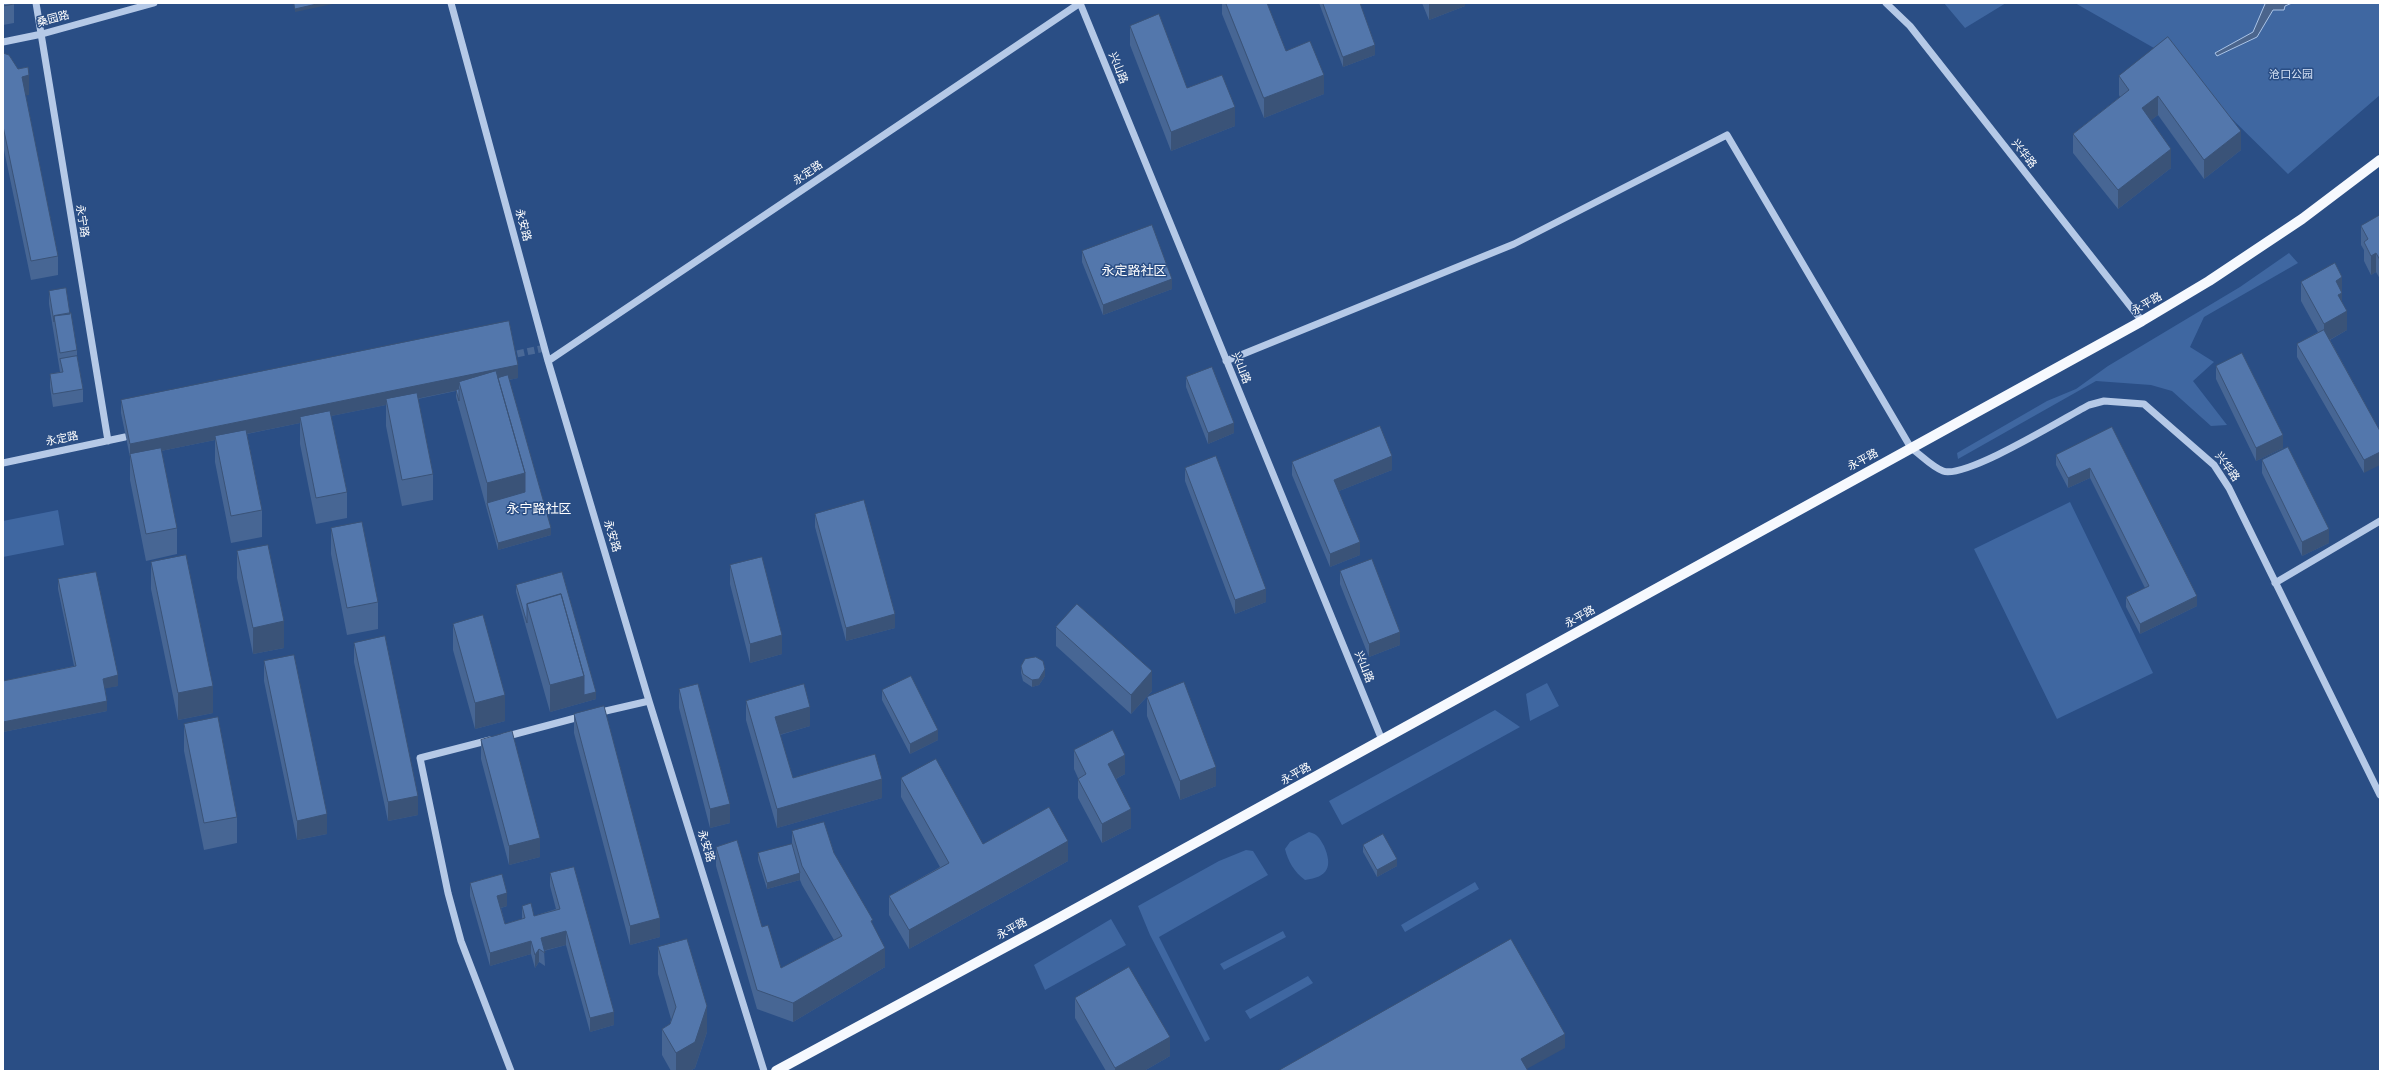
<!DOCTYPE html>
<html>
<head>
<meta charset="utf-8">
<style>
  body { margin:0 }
  #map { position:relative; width:2383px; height:1074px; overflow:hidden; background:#2a4e85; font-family:"Work Sans",sans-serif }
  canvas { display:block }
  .frame { position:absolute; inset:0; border:4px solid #fff; pointer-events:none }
</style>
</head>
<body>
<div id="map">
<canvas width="2383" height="1074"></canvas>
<div class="frame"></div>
</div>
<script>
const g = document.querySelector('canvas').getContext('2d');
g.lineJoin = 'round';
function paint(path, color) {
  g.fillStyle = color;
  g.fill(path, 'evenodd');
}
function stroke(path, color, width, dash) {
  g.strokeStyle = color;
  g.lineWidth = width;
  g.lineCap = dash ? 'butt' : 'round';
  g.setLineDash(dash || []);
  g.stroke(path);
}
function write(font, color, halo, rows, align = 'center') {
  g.font = font + ' "Work Sans","Noto Sans SC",sans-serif';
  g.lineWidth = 3;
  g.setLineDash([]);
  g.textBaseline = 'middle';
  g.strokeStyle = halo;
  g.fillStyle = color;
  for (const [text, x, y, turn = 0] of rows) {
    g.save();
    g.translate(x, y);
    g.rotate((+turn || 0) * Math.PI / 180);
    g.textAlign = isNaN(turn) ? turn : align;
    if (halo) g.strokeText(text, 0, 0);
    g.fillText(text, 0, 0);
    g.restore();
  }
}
paint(new Path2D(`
  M1944 3H2006L1965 28Z
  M2075 3H2380V95L2288 174 2168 56Z
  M2289 253 2298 263 2204 317 2190 347 2214 362 2193 381 2227 425 2211 426 2172 391 2151 385 2096 381 1958 459 1957 453 2047 401 2076 389 2108 366 2240 287Z
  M2070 502 2153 673 2057 719 1974 549Z
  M58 510 64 545 3 557V521Z
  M1547 683 1559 706 1530 721 1526 694Z
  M1495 710 1520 727 1342 825 1329 801Z
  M1309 832C1318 834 1320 839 1324 846 1333 867 1328 877 1305 880 1294 872 1288 861 1285 849L1290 842Z
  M1246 850 1253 851 1268 875 1159 937 1210 1039 1205 1042 1150 935 1138 906 1219 861Z
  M1475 882 1479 889 1405 932 1401 925Z
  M1111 919 1126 945 1045 990 1034 965Z
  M1283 931 1286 937 1224 970 1220 964Z
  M1308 976 1313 983 1250 1019 1245 1011Z`), '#3f67a1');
const water = new Path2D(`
  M2269 3H2292L2285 6 2284 10H2273L2257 37 2217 56 2215 53 2253 32 2265 4Z`);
paint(water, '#4b658c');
stroke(water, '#aac4e7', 1);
stroke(new Path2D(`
  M507 356 545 348`), '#4a6997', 7, [7, 3.5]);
stroke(new Path2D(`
  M36 3 108 441
  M451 3 548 361 649 701 764 1071
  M1080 3 1382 740
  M1886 3 1910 26 2142 321
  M3 42 42 34 154 3
  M548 361 1080 3
  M1226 361 1514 244 1727 135 1911 448C1921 455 1932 467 1943 471 1966 479 2064 418 2089 405L2104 401 2144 404 2214 465 2229 488 2380 795
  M3 463 125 437
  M2275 583 2380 521
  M597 713 649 701
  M504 737 583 716
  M490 740 420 758 448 893 461 941 511 1071`), '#b5c9e7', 7);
stroke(new Path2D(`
  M776 1071 1048 924 2142 321 2209 281 2302 219 2380 160`), '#f6f9fe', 10);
paint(new Path2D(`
  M3 3H14V23L3 25Z
  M1222 3H1267L1286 51 1324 94 1264 118 1222 14Z
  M1319 3H1360L1375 55 1343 67Z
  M1422 3H1465V6L1429 20Z
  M1130 26 1187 88 1235 126 1171 151 1130 45Z
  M2168 37 2241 150 2204 179 2158 115 2151 120 2171 168 2118 209 2073 153V134L2120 97 2119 95V76Z
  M3 53 29 95H25L58 256V275L31 280 3 145Z
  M2380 215V279L2376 272 2371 275 2364 261V250L2361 245V226Z
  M1082 251 1172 289 1103 315 1082 262Z
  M2301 282 2342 296V303L2347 330 2330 340 2380 431 2364 473 2297 357V344L2318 332 2301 301Z
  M49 291 77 350V356L83 389V402L53 407 50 387V374L60 372 49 304Z
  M2216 366 2283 448 2256 461 2216 379Z
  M1186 377 1234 433 1208 444 1186 387Z
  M518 378 509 380 551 535 498 550 456 397V391L418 399 433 474V500L402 506 386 426V405L331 416 347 492V518L316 524 300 444V423L247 434 262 510V537L231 543 215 462V440L161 451 177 528V554L146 561 130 480V457L121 413V400Z
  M2112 427 2197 606 2140 634 2126 607V597L2145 588 2090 478 2068 488 2056 465V455Z
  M2262 460 2329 543 2302 556 2262 473Z
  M1292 462 1392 470 1339 491 1360 555 1330 567 1292 475Z
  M1185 468 1266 602 1235 614 1185 481Z
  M815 514 895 628 846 641 815 527Z
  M331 528 378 602V629L347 635 331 554Z
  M237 551 284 648 253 654 237 578Z
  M151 562 213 713 178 720 151 589Z
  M730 565 782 654 750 663 730 584Z
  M1340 571 1400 645 1369 657 1340 584Z
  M58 579 118 686 105 688 107 711 3 732V681L74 666 58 589Z
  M516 585 596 699 550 712 516 592Z
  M453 624 505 721 475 729 453 650Z
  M1056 627 1152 691 1131 714 1056 646Z
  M354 643 418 815 388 821 354 662Z
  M264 661 327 834 297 840 264 681Z
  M1021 666 1045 676 1039 685 1032 687 1023 681 1021 673Z
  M679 689 730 823 710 828 679 708Z
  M882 690 938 740 910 754 882 700Z
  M1147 697 1216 786 1180 800 1147 716Z
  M746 701 810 726 780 735 793 778 882 798 777 828 746 720Z
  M574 714 660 937 630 945 574 733Z
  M184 724 237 817V843L204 850 184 751Z
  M481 740 540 857 509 865 481 759Z
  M1074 750 1125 774 1116 779 1131 828 1102 843 1078 798V778L1074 769Z
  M901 778 983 844 1068 861 909 949 889 915V896L940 867 901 797Z
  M792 831 834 853 873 926 885 967 793 1022 757 1009 716 866V847L762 927 781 968 834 940 802 885 800 880 767 889 758 860V853L792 844Z
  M1363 845 1397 866 1377 877 1363 852Z
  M550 873 614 1025 590 1032 566 945 544 951 545 966 539 962 535 968 531 954 490 966 470 896V883L507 906 501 908 505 924 522 919V906L534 916 556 909 550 886Z
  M658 947 707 1032 695 1068 690 1071H671L662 1055V1029L670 1024 671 1019 658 974Z
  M1075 998 1170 1056 1144 1071H1106L1075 1018Z`), '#476694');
paint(new Path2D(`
  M321 3H333V4L295 12V9Z
  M1429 3H1465V6L1429 20Z
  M1375 45V55L1343 67V57Z
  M29 75V95L22 96V77Z
  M1324 75V94L1264 118V98Z
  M2158 96V115L2142 127V108Z
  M1235 107V126L1171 151V132Z
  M2241 131V150L2204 179V160Z
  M2171 149V168L2118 209V190Z
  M2376 253V272L2371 275V256Z
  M2342 277V312L2338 314 2336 281Z
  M1172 279V289L1103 315V305Z
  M2347 311V330L2324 343V324Z
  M518 365V378L461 390 459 382V390L387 405 386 399V405L301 422 300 417V423L216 440 215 436V440L131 457 130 454V457V444Z
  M1234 423V433L1208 444V433Z
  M2283 435V448L2256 461V448Z
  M2380 452V465L2364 473V460Z
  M1392 456V470L1334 493V480Z
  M2090 468V478L2068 488V478Z
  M525 473V499L487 504V483Z
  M551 528V535L498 550V543Z
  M2329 529V543L2302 556V542Z
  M1360 542V555L1330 567V554Z
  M1266 589V602L1235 614V600Z
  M2197 596V606L2140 634V624Z
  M895 614V628L846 641V628Z
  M284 621V648L253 654V628Z
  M1400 632V645L1369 657V644Z
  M782 635V654L750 663V644Z
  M1045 669V676L1039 685 1032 687V680Z
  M1152 671V691L1131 714V695Z
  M118 675V686L103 689V679Z
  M584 676 596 692V699L550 712V685Z
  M213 686V713L178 720V693Z
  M505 695V721L475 729V703Z
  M107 701V711L3 732V722Z
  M810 707V726L775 736V717Z
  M938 730V740L910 754V744Z
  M1125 755V774L1108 783V764Z
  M1216 767V786L1180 800V781Z
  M882 779V798L777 828V809Z
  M418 796V815L388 821V802Z
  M730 804V823L710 828V809Z
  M1131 809V828L1102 843V824Z
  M327 814V834L297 840V821Z
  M540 838V857L509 865V846Z
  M1068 841V861L909 949V930Z
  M1397 859V866L1377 877V870Z
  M800 873V880L767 889V883Z
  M507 893V906L497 909V896Z
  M660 918V937L630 945V926Z
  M566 931V945L542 951 541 938Z
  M531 941V954L490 966V953Z
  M885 948V967L793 1022V1003Z
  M539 949V962L535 968V955Z
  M707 1006V1032L695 1068 690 1071H676V1053Z
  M614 1012V1025L590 1032V1018Z
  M1565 1034V1048L1523 1071 1521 1059Z
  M1170 1037V1056L1144 1071H1115V1068Z`), '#3a5378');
const building = new Path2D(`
  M3 3H14V4L3 6Z
  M294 3H321L295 9Z
  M1226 3H1267L1286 51 1310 41 1324 75 1264 98Z
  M1323 3H1360L1375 45 1343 57Z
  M1159 14 1187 88 1222 75 1235 107 1171 132 1130 26Z
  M2168 37 2241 131 2204 160 2158 96 2142 108 2171 149 2118 190 2073 134 2129 90 2119 76Z
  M3 53 9 55 18 69 28 67 29 75 22 77 58 256 31 261 3 126Z
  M2380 215V260L2376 253 2371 256 2364 242 2368 239 2361 226Z
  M1152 225 1172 279 1103 305 1082 251Z
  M2335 263 2342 277 2336 281 2342 293 2338 295 2347 311 2324 324 2301 282Z
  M66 288 70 314 54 316V322L49 291Z
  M71 313 77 350 60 353 54 316Z
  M509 321 518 365 130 444 121 400Z
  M2324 330 2380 431V452L2364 460 2297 344Z
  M2242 353 2283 435 2256 448 2216 366Z
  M77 356 83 389 53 394 50 374 63 372 60 359Z
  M1212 367 1234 423 1208 433 1186 377Z
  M496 371 525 473 487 483 459 382Z
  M508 375 551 528 498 543 487 503 525 492V473L498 378Z
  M459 389V401L456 390Z
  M417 393 433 474 402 480 386 399Z
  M330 411 347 492 316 498 300 417Z
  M1380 426 1392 456 1334 480 1360 542 1330 554 1292 462Z
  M2112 427 2197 596 2140 624 2126 597 2149 586 2090 468 2068 478 2056 455Z
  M246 430 262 510 231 516 215 436Z
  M2288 447 2329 529 2302 542 2262 460Z
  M161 448 177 528 146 534 130 454Z
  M1216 456 1266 589 1235 600 1185 468Z
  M864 500 895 614 846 628 815 514Z
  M362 522 378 602 347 608 331 528Z
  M268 545 284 621 253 628 237 551Z
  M186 555 213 686 178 693 151 562Z
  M762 557 782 635 750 644 730 565Z
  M1372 559 1400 632 1369 644 1340 571Z
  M96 572 118 675 103 679 107 701 3 722V681L76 666 58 579Z
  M562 572 596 692 584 695V676L561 594 527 604V623L516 585Z
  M561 594 584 676 550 685 527 604Z
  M1077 604 1152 671 1131 695 1056 627Z
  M483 615 505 695 475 703 453 624Z
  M385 636 418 796 388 802 354 643Z
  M294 655 327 814 297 821 264 661Z
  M1036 657 1043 661 1045 669 1039 679 1032 680 1023 674 1021 666 1025 659Z
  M911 676 938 730 910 744 882 690Z
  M1184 682 1216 767 1180 781 1147 697Z
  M698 684 730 804 710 809 679 689Z
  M804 684 810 707 775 717 793 778 875 754 882 779 777 809 746 701Z
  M604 706 660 918 630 926 574 714Z
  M218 717 237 817 204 823 184 724Z
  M1113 730 1125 755 1108 764 1131 809 1102 824 1078 779 1086 774 1074 750Z
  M512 731 540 838 509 846 481 740Z
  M936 759 983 844 1049 807 1068 841 909 930 889 896 949 863 901 778Z
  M824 822 834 853 873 920 871 921 885 948 793 1003 757 990 716 847 737 840 762 927 768 925 781 968 842 936 802 866 792 831Z
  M1383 834 1397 859 1377 870 1363 845Z
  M792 844 800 873 767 883 758 853Z
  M574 867 614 1012 590 1018 566 931 541 938 545 953 539 949 535 955 531 941 490 953 470 883 502 874 507 893 497 896 505 924 525 918 522 906 531 903 534 916 560 909 550 873Z
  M687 939 707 1006 695 1042 676 1053 662 1029 670 1024 676 1007 658 947Z
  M1511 939 1565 1034 1521 1059 1528 1071H1278Z
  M1129 967 1170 1037 1115 1068 1075 998Z`);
paint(building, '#5377ac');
stroke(building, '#3a5378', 1);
write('11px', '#fff', '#2a4e85', [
  ["桑园路",53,19,-15],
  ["兴山路",1118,68,68],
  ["兴华路",2024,154,52],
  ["永定路",808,173,-34],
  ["永宁路",82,221,81],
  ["永安路",523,225,75],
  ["永平路",2147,304,-30],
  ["兴山路",1241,368,68],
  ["永定路",62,439,-11],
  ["永平路",1863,460,-28],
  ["兴华路",2227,467,54],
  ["永安路",612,536,73],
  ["永平路",1580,617,-29],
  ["兴山路",1364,667,68],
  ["永平路",1296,774,-29],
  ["永安路",706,846,73],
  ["永平路",1012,929,-28]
]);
write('11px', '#d8e4f6', '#2a4e85', [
  ["沧口公园",2291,75]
]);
write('13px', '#fff', '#2a4e85', [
  ["永定路社区",1134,271],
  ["永宁路社区",539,509]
]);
</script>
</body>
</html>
